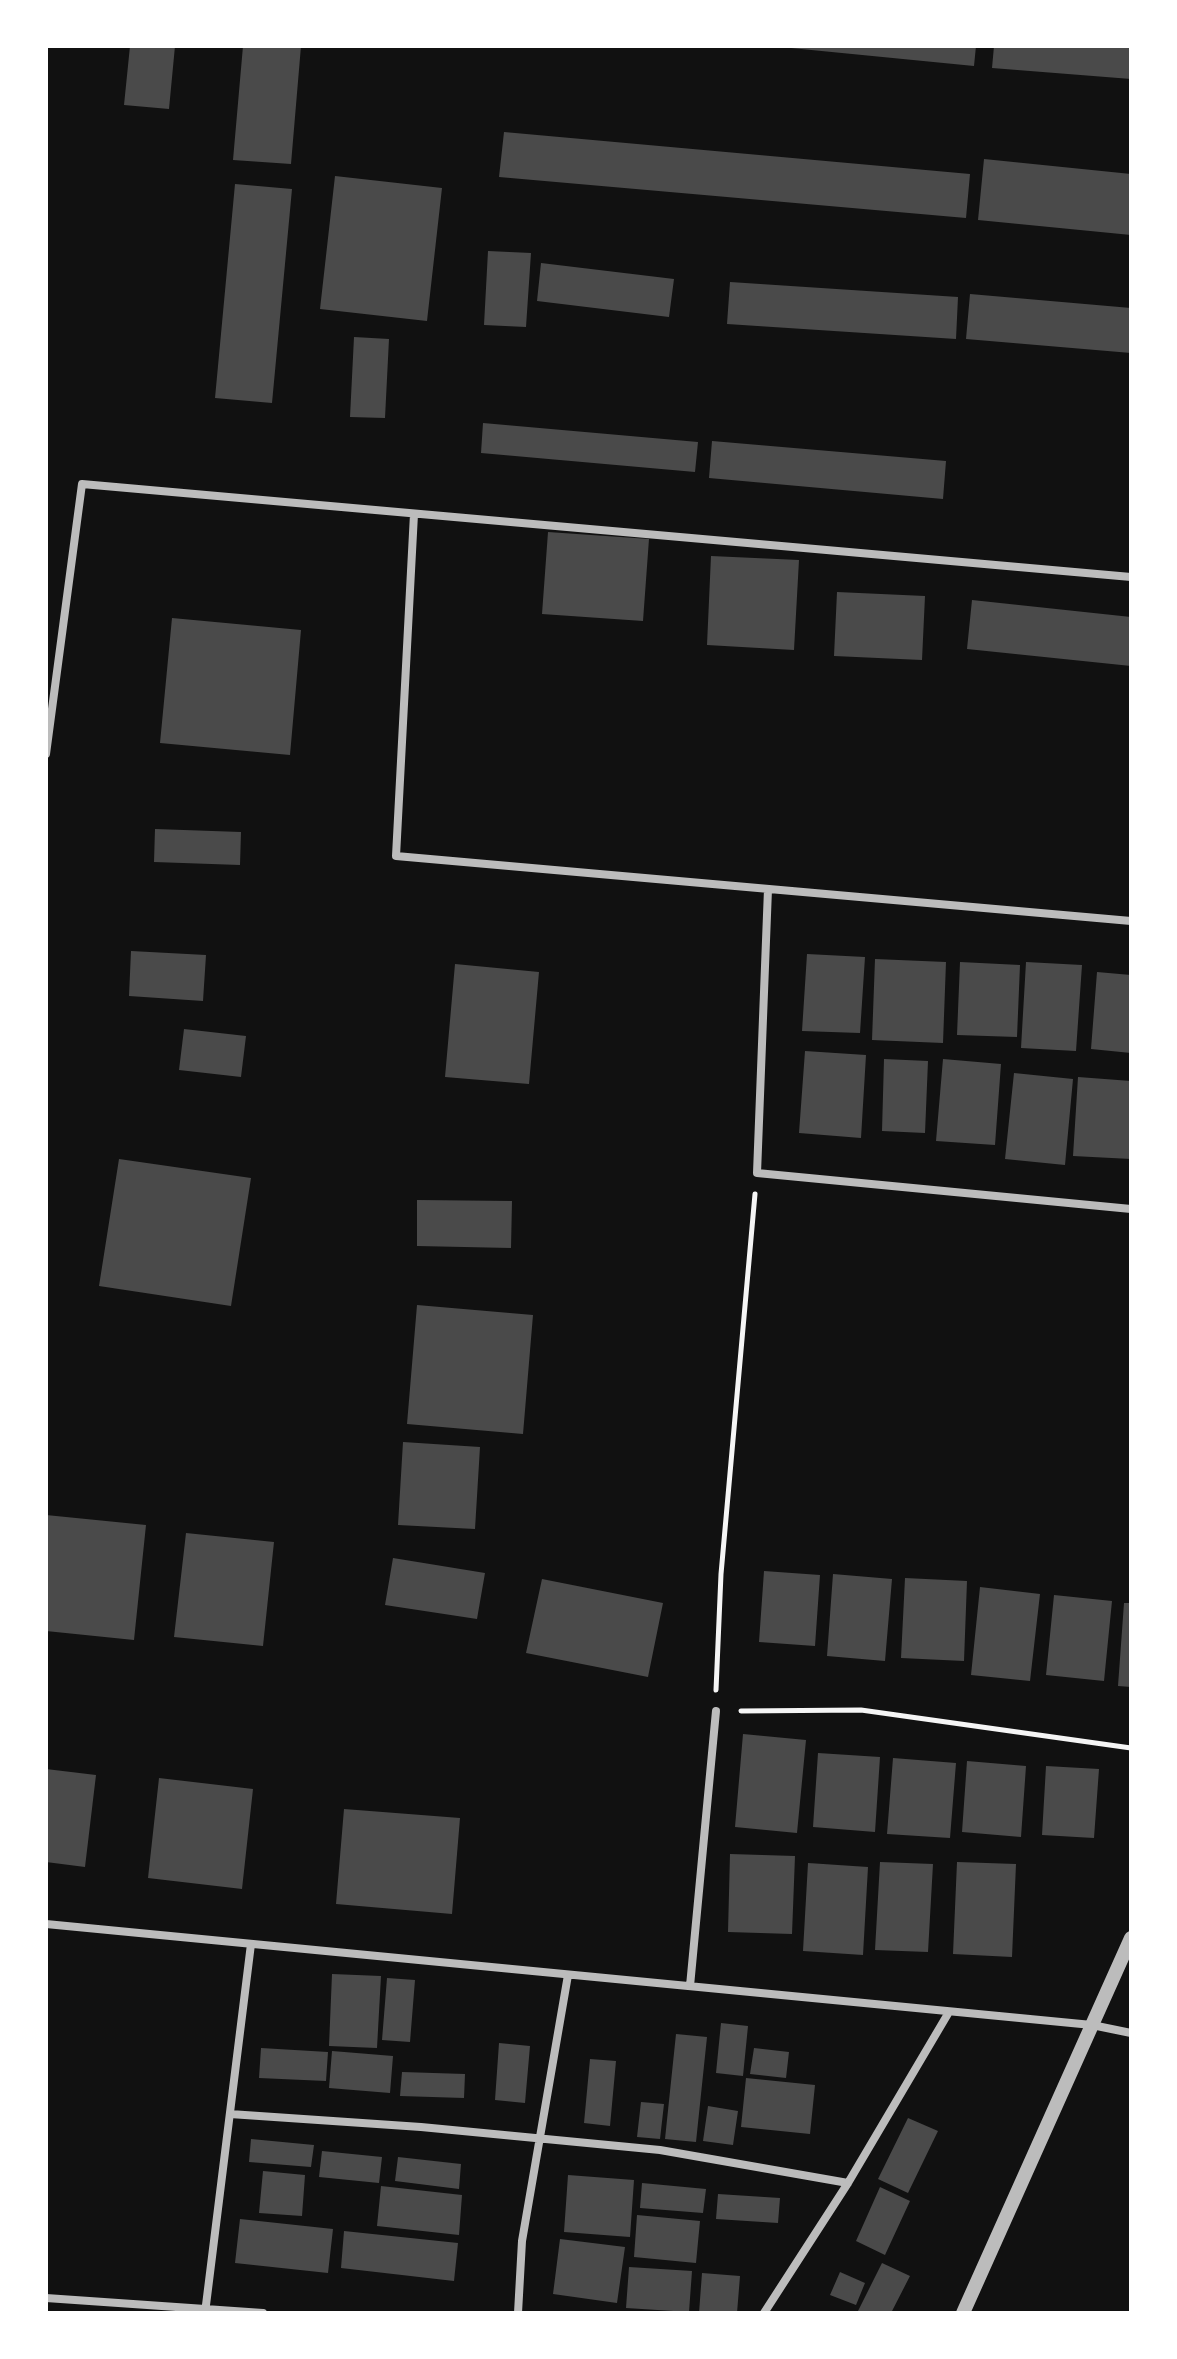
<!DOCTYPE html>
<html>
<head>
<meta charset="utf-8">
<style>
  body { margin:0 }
  #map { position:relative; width:1177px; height:2359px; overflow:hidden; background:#111; font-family:"Space Grotesk",sans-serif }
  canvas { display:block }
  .frame { position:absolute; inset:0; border:48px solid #fff; pointer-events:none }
</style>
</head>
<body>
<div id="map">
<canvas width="1177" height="2359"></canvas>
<div class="frame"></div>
</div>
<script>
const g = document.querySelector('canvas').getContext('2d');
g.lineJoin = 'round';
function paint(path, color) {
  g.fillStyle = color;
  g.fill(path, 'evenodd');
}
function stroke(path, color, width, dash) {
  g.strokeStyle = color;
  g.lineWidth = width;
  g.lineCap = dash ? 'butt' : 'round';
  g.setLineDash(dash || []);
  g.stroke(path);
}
paint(new Path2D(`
  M130 46H175L169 109 124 105Z
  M243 46H301L291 164 233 160Z
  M791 46H976L974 66 791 48Z
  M994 46H1131V79L992 68Z
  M504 132 970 174 966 218 499 177Z
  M984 159 1131 174V235L978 220Z
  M335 176 442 188 427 321 320 309Z
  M235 184 292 189 272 403 215 398Z
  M488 251 531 253 526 327 484 325Z
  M541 263 674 279 669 317 537 301Z
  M730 282 958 297 956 339 727 324Z
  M970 294 1131 308V353L966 339Z
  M354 337 389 339 385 418 350 417Z
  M483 423 698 442 695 472 481 453Z
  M712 441 946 461 943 499 709 478Z
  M548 532 649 539 643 621 542 614Z
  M711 556 799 560 794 650 707 645Z
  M837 592 925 596 922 660 834 656Z
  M972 600 1131 617V666L967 649Z
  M172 618 301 630 290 755 160 743Z
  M155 829 241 832 240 865 154 862Z
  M131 951 206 955 203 1001 129 996Z
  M807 954 865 957 860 1033 802 1031Z
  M875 959 946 962 943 1043 872 1040Z
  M960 962 1020 965 1017 1037 957 1035Z
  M1026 962 1082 965 1076 1051 1021 1048Z
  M455 964 539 972 529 1084 445 1077Z
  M1097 972 1131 975V1053L1091 1049Z
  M184 1029 246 1036 241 1077 179 1070Z
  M805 1051 866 1055 861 1138 799 1133Z
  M884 1059 928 1061 925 1133 882 1131Z
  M943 1059 1001 1064 995 1145 936 1141Z
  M1014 1073 1073 1079 1065 1165 1005 1159Z
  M1078 1077 1131 1081V1159L1073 1156Z
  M119 1159 251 1178 231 1306 99 1286Z
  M417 1200 512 1201 511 1248 417 1246Z
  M417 1305 533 1315 523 1434 407 1424Z
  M403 1442 480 1447 475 1529 398 1525Z
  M46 1515 146 1525 134 1640 46 1631Z
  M186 1533 274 1542 263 1646 174 1637Z
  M393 1558 485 1573 477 1619 385 1605Z
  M764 1571 820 1575 815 1646 759 1642Z
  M833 1574 892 1579 885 1661 827 1656Z
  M905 1578 967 1581 964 1661 901 1658Z
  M542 1579 663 1603 648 1677 526 1653Z
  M980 1587 1040 1594 1030 1681 971 1675Z
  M1054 1595 1112 1601 1104 1681 1046 1675Z
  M1124 1603H1131V1687L1118 1686Z
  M743 1734 806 1740 797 1833 735 1827Z
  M818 1753 880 1757 875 1832 813 1827Z
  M893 1758 956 1763 950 1838 887 1834Z
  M967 1761 1026 1766 1021 1837 962 1832Z
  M1046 1766 1099 1769 1094 1838 1042 1835Z
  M46 1769 96 1775 85 1867 46 1862Z
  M159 1778 253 1789 242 1889 148 1878Z
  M344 1809 460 1818 452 1914 336 1904Z
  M730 1854 795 1856 792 1934 728 1932Z
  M880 1862 933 1864 928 1952 875 1950Z
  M957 1862 1016 1864 1012 1957 953 1954Z
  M808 1863 868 1867 863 1955 803 1951Z
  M332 1974 381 1976 377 2048 329 2046Z
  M387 1978 415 1980 410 2042 382 2040Z
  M721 2023 748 2026 743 2076 716 2073Z
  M676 2034 707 2037 696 2142 665 2139Z
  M499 2043 530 2046 525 2103 495 2100Z
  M261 2048 328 2052 326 2081 259 2078Z
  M754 2048 789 2052 786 2078 750 2074Z
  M332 2051 393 2056 390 2093 329 2088Z
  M590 2059 616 2061 610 2126 584 2123Z
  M402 2072 465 2074 464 2098 400 2096Z
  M746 2078 815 2085 810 2134 741 2127Z
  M641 2102 664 2104 660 2139 637 2137Z
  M708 2106 738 2111 733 2145 703 2141Z
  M908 2118 938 2131 908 2193 878 2179Z
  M251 2139 314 2145 311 2167 249 2162Z
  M322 2151 382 2157 379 2183 319 2177Z
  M398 2157 461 2164 459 2189 395 2181Z
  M263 2171 305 2175 302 2216 259 2213Z
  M568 2175 634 2180 630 2237 564 2232Z
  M642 2183 706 2189 703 2213 640 2208Z
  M381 2186 462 2195 459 2235 377 2226Z
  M880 2187 910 2201 885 2255 856 2241Z
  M718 2194 780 2198 778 2223 716 2219Z
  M637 2215 700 2221 696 2263 634 2257Z
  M240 2219 333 2229 328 2273 235 2263Z
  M344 2231 458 2243 454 2281 341 2268Z
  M560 2239 625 2247 617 2303 553 2294Z
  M882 2263 910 2276 891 2313H857Z
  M629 2267 692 2271 689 2312 626 2308Z
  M840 2272 865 2283 856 2305 830 2295Z
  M702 2273 740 2276 737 2313H699Z`), '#4a4a4a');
stroke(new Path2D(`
  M716 1690 721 1574 755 1194
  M741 1711 861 1710 1131 1748`), '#f5f5f5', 5);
stroke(new Path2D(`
  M414 514 396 856 1131 921
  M46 754 82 484 1131 577
  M768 889 757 1173 1131 1209
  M46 1924 1092 2025 1131 2033
  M690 1986 716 1711
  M230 2114 421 2127 660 2150 848 2183
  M46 2298 263 2313
  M205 2313 251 1944
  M518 2313 522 2241 568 1975
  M764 2313 848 2183 949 2012`), '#bcbcbc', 8);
stroke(new Path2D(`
  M963 2313 1131 1938`), '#bcbcbc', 14);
</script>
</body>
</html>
